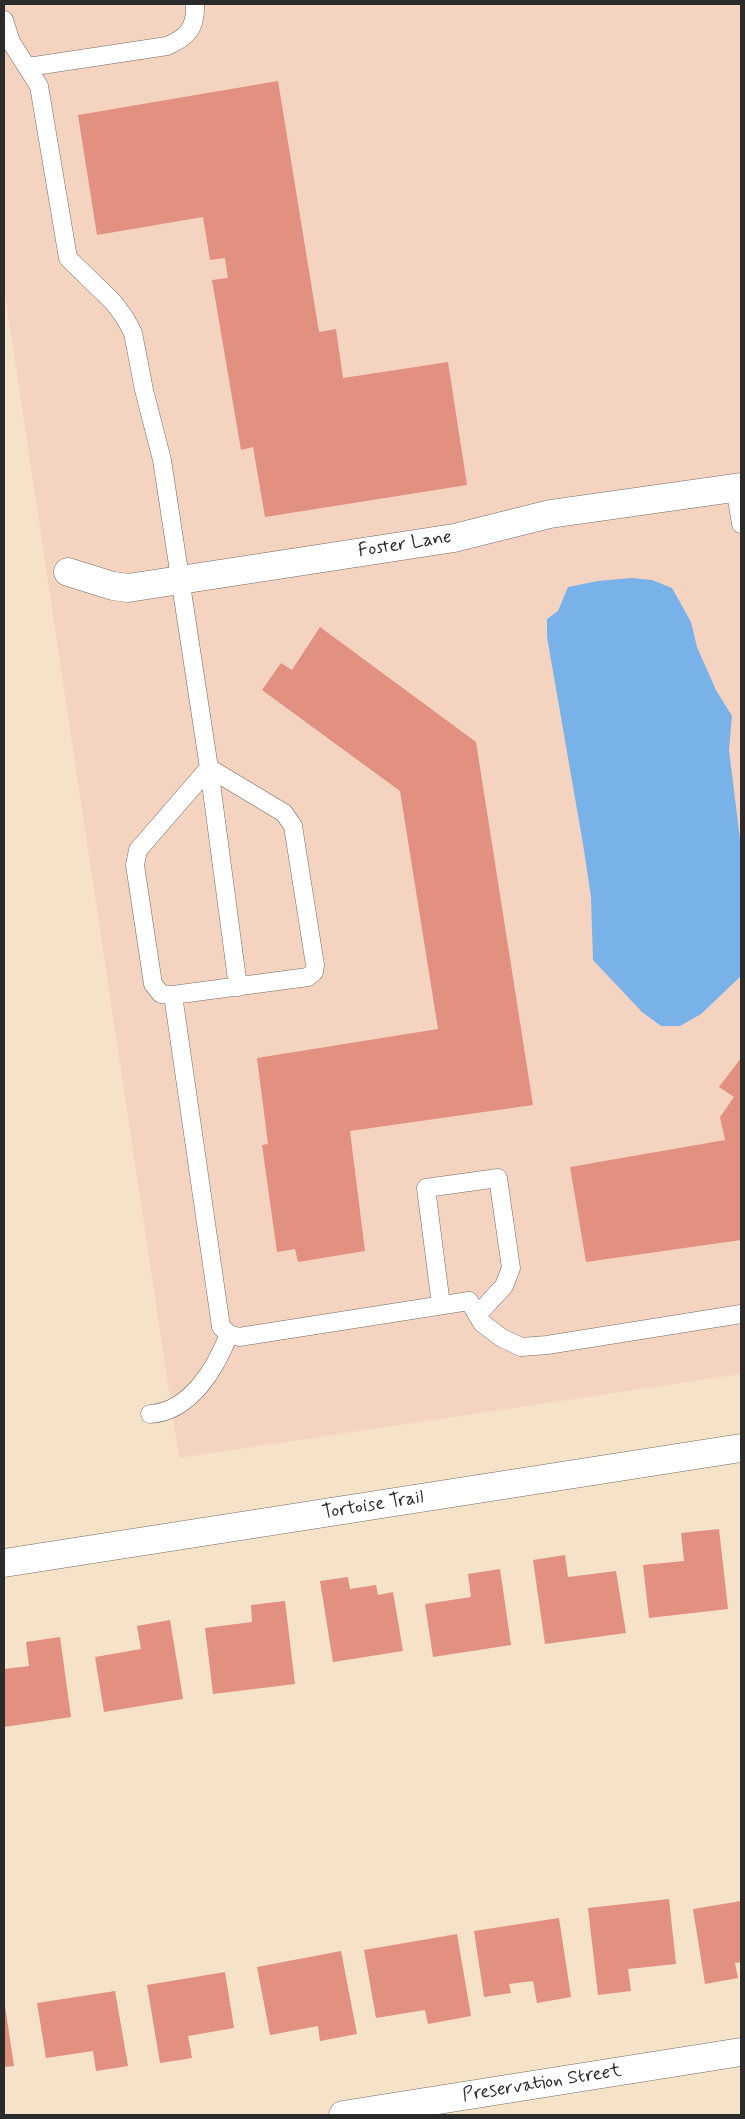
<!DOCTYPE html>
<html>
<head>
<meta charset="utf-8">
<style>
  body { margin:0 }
  #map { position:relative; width:745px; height:2119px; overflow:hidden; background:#f6e2c9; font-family:Mynerve,sans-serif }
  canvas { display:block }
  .frame { position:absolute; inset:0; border:5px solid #2b2b2b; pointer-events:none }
</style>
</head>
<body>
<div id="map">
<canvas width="745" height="2119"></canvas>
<div class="frame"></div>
</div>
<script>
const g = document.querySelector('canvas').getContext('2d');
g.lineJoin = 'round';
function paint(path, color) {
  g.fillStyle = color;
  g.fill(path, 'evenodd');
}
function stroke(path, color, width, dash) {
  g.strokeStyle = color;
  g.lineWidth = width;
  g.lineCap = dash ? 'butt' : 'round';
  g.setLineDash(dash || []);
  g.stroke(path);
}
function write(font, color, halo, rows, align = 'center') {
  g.font = font + ' Mynerve,sans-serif';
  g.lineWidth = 4;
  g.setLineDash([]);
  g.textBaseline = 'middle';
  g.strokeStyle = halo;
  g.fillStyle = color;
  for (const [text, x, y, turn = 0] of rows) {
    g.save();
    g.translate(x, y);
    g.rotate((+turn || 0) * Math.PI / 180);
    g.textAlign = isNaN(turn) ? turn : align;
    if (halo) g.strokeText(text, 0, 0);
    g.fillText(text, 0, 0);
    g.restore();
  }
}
paint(new Path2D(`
  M4 4H741V1374L179 1458 4 287Z`), '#f5d3c1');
paint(new Path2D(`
  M631 578 652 580 672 588 691 622 697 647 716 690 732 716 729 750 741 847V976L701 1014 680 1026H661L642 1012 593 960 591 897 583 844 547 637V619L558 611 568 587 598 581Z`), '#79b2e9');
paint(new Path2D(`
  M278 81 319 332 336 329 343 378 448 362 467 485 265 517 253 447 241 450 212 280 228 278 225 258 210 260 203 217 97 235 78 115Z
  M320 627 476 742 533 1105 350 1131 365 1251 298 1262 295 1249 277 1252 262 1145 268 1144 257 1058 438 1029 400 791 262 690 281 663 292 670Z
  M741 1058V1240L586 1262 570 1167 725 1140 720 1117 734 1097 719 1087Z
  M719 1529 728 1609 649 1618 643 1565 684 1561 681 1533Z
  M565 1555 568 1577 616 1571 626 1633 545 1644 533 1560Z
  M500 1569 511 1645 433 1657 425 1604 471 1597 468 1574Z
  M348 1577 350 1589 376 1585 378 1595 393 1592 403 1651 333 1662 320 1581Z
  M285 1601 295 1684 213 1694 205 1628 252 1622 251 1605Z
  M170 1620 183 1699 104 1712 95 1657 141 1649 137 1626Z
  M60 1637 71 1717 4 1727V1669L29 1666 26 1642Z
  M669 1899 676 1964 628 1969 631 1991 598 1995 588 1908Z
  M741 1901V1962L735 1963 738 1978 705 1984 693 1909Z
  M559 1918 571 1997 537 2003 533 1981 509 1984 511 1993 484 1997 474 1931Z
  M457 1934 471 2016 428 2024 425 2010 376 2018 364 1950Z
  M341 1951 357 2034 320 2041 318 2026 270 2035 257 1967Z
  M225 1972 234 2028 188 2036 192 2058 160 2063 147 1985Z
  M115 1991 128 2066 96 2071 93 2051 46 2058 37 2003Z
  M5 2006 14 2066 4 2067V2007Z`), '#e29080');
const service = new Path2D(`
  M4 20 11 42 39 86 68 258 114 303 125 318 133 333 144 390 162 460 209 768 284 813 293 826 315 965 314 972 308 977 173 995 161 994 153 984 135 865 138 850 209 768 238 987
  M28 67 167 46C188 37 196 28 195 4
  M735 487 741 524
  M173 995 221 1327 229 1334 239 1337 469 1301 482 1323 502 1338 521 1347 547 1345 741 1314
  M441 1305 426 1188 498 1178 511 1268 504 1286 477 1315
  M150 1414C190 1412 216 1368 229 1334`);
const minor = new Path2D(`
  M68 572 113 586 128 588 454 538 550 514 741 487
  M4 1563 741 1448
  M343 2115 741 2052`);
stroke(service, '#726b62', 19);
stroke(minor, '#726b62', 29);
stroke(service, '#fff', 18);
stroke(minor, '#fff', 28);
write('19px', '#2b2b2b', '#fff', [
  ["Foster Lane",405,545,-9],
  ["Tortoise Trail",373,1506,-9],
  ["Preservation Street",542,2084,-9]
]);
</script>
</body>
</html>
